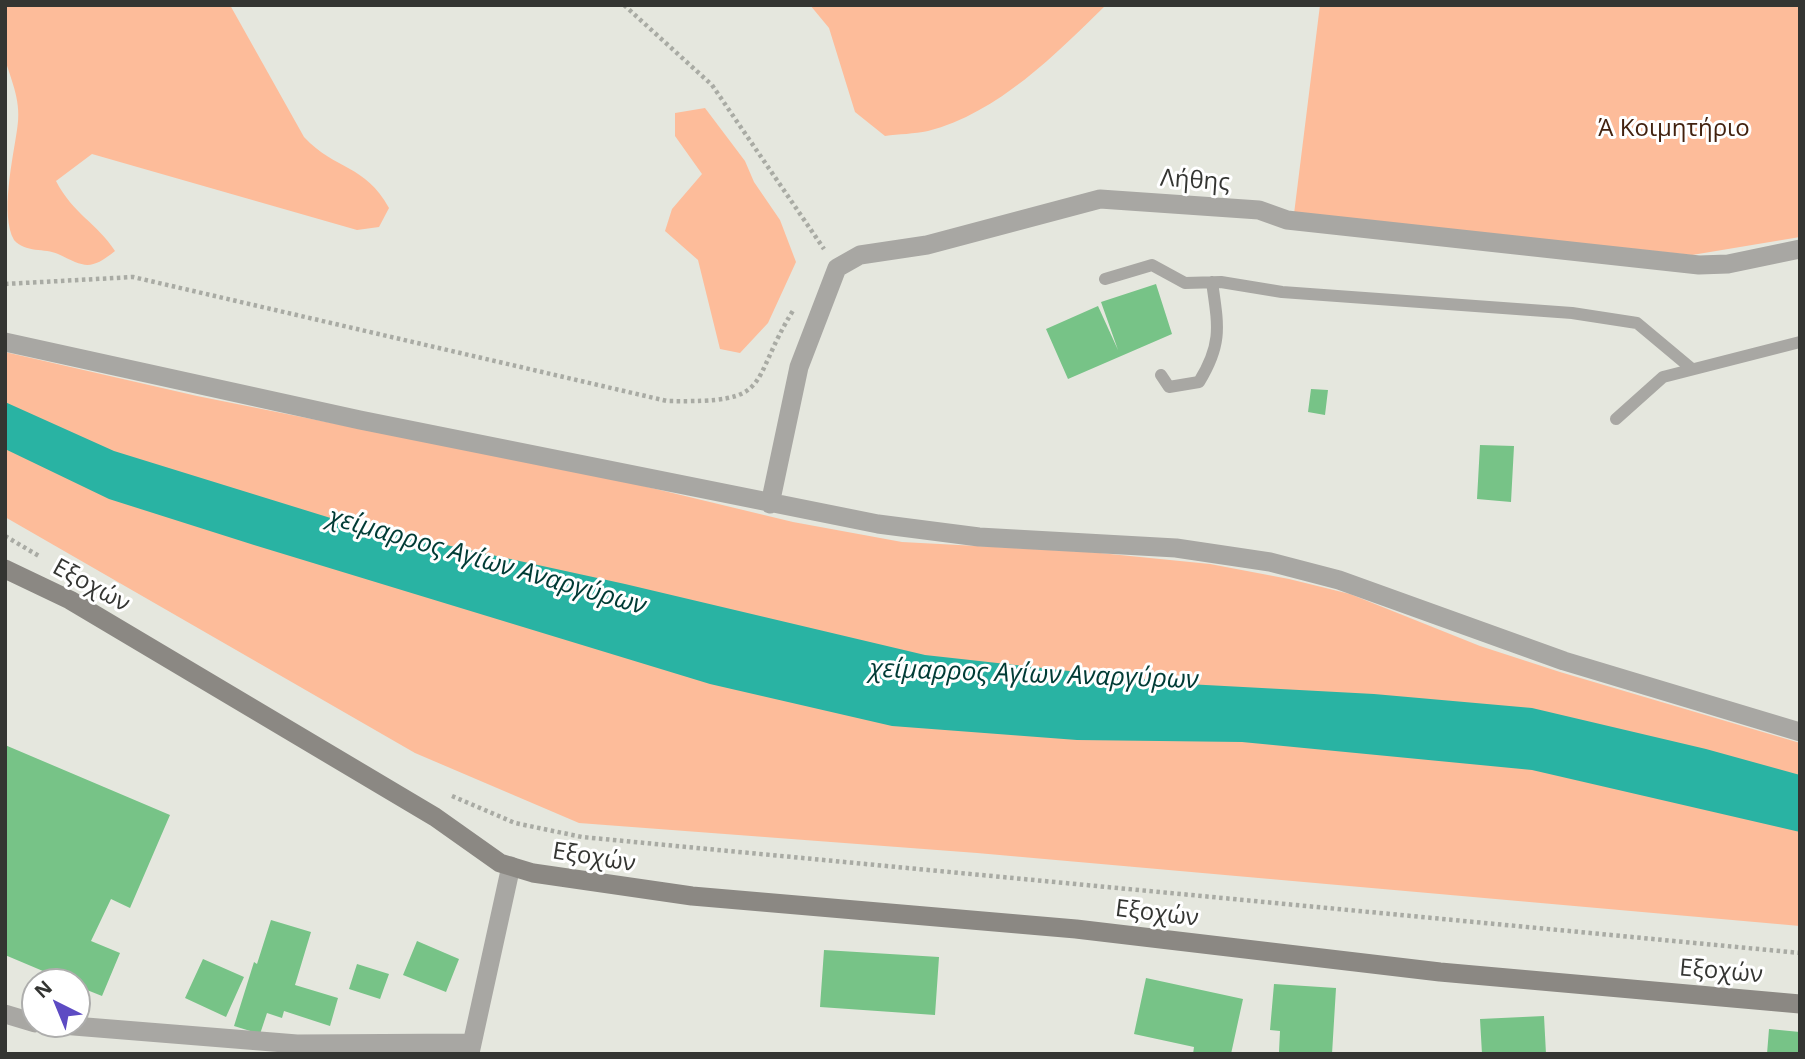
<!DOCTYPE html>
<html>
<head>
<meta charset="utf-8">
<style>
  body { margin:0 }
  #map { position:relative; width:1805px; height:1059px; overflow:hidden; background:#e5e7de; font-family:"Open Sans",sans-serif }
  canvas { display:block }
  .frame { position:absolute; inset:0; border:7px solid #343532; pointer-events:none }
  .north { position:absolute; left:21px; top:968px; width:70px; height:70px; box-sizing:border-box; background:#fff; border:2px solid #aeaead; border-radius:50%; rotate:317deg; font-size:19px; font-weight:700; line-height:28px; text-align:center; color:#343532 }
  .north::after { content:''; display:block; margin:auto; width:24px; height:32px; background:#5d4bc3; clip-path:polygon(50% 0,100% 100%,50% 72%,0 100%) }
</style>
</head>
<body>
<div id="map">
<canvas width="1805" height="1059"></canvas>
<div class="frame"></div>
<div class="north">N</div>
</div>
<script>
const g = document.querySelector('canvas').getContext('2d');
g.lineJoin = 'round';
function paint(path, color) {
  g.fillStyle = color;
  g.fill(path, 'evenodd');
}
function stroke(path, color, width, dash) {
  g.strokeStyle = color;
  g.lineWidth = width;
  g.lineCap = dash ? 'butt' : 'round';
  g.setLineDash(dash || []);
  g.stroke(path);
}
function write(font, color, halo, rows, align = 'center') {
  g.font = font + ' "Open Sans",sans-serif';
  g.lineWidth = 6;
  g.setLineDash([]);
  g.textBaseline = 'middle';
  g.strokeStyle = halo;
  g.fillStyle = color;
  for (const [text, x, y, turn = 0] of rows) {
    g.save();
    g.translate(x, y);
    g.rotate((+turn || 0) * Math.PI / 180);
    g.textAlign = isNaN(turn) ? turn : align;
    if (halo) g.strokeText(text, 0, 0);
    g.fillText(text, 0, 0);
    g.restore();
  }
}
paint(new Path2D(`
  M5 5H230L304 137C336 171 365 164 389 208L379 227 357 230 92 154 56 181C73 214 97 223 115 251 90 271 85 267 58 254 45 248 25 253 14 240 0 215 13 158 17 130 22 102 12 83 5 59 1 44 5 21 5 5Z
  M810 5H1106C1056 54 998 113 928 131 914 134 899 134 885 136L855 112 829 28Z
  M1320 5H1800V237L1692 255 1294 214Z
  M705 108 745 161 754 182 780 220 796 262 768 323 740 353 720 349 698 260 665 231 672 209 702 174 675 136V113Z
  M5 352 197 396 631 483 793 522 902 542 1090 552 1210 564 1289 579 1350 594 1480 646 1560 672 1800 743V926L977 853 579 823 415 753 5 517Z`), '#fdbc9a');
paint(new Path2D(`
  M5 402 114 451 350 524 625 584 925 655 1187 684 1374 694 1532 708 1706 749 1800 775V832L1532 770 1242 742 1077 740 892 726 710 684 254 545 109 499 5 449Z`), '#29b3a3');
paint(new Path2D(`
  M1156 284 1172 334 1068 379 1046 329 1098 306 1118 350 1101 302Z
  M1311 389 1328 390 1325 415 1308 412Z
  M1480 445 1514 446 1511 502 1477 499Z
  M5 745 170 815 130 908 111 899 91 941 120 953 102 996 77 986V982H69L5 955Z
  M271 920 311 932 295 985 338 998 330 1026 284 1011 282 1018 267 1013 260 1034 234 1026 254 962 257 964Z
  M417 941 459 959 446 992 403 975Z
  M824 950 939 957 935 1015 820 1007Z
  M203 959 244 977 226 1017 185 998Z
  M357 964 389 974 380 999 349 989Z
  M1146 978 1243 999 1231 1054H1193L1194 1047 1134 1034Z
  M1274 984 1336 988 1332 1054 1279 1052 1280 1031 1270 1030Z
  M1544 1016 1546 1054H1482L1480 1019Z
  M1769 1029 1800 1032V1054H1767Z`), '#77c387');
stroke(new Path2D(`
  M624 5 712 85 824 249
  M5 284 133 277 667 401C777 403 746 386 794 309
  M5 536 39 556
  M452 796 515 823 582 837 1800 953`), '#a9aba4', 4.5, [3.5, 3.5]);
stroke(new Path2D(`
  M1105 279 1152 265 1185 283 1221 282 1282 292 1572 313 1637 323 1692 369
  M1161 375 1169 387 1199 382C1223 343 1218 325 1212 282
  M1616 419 1663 377 1800 342`), '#a8a7a3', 12);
stroke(new Path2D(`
  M5 342 360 420 878 524 979 537 1176 548 1270 562 1339 580 1564 661 1800 732
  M770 504 799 367 837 268 860 255 927 245 1100 199 1259 210 1287 220 1699 265 1728 264 1800 249
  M5 1014 35 1023
  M49 1024 297 1044 470 1043
  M470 1053 511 866`), '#a8a7a3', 19);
stroke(new Path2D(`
  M5 569 70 600 435 817 500 863 533 873 692 896 1076 929 1440 972 1800 1004`), '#8b8883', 19);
write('24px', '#42220f', '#fff', [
  ["Ά Κοιμητήριο",1674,129]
]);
write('24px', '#343532', '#fff', [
  ["Λήθης",1195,181,4],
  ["Εξοχών",91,586,29],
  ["Εξοχών",594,858,9],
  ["Εξοχών",1157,914,7],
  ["Εξοχών",1721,972,5]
]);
write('italic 26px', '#003b35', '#fff', [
  ["χείμαρρος Αγίων Αναργύρων",487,562,16],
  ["χείμαρρος Αγίων Αναργύρων",1034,675,2]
]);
</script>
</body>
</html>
